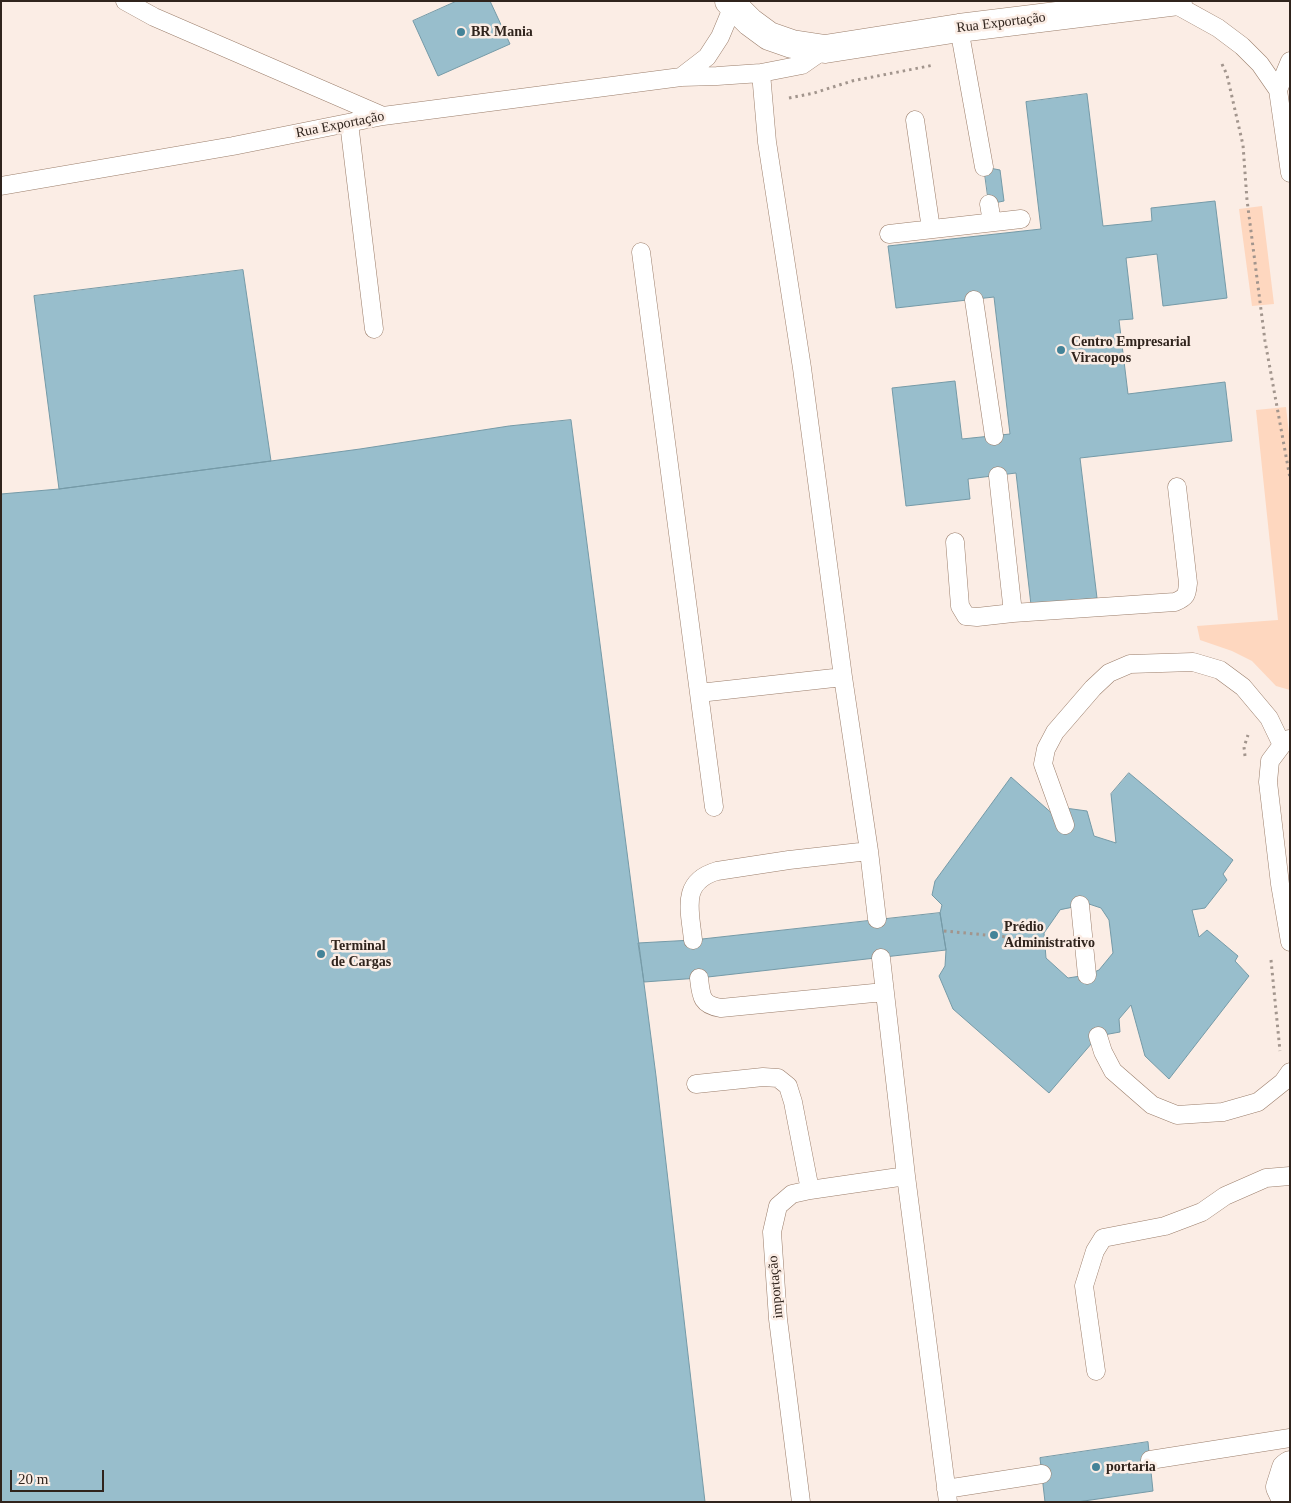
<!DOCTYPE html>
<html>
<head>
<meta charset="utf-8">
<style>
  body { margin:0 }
  #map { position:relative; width:1291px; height:1503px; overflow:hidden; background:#fbede5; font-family:Georgia,serif }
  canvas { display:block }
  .frame { position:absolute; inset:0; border:2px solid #30241d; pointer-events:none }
  .scale { position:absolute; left:10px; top:1470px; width:94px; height:22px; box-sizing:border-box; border:2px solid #30241d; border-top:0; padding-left:6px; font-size:15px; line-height:18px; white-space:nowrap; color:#30241d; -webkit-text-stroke:4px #fbede5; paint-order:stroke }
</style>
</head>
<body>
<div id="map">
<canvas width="1291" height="1503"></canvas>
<div class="frame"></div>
<div class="scale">20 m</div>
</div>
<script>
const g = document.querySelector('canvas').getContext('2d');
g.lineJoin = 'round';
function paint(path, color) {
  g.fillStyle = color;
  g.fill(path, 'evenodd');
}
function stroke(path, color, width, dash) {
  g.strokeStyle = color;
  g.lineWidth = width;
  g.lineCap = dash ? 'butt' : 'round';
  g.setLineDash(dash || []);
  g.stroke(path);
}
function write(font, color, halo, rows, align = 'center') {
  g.font = font + ' Georgia,serif';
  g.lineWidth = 5;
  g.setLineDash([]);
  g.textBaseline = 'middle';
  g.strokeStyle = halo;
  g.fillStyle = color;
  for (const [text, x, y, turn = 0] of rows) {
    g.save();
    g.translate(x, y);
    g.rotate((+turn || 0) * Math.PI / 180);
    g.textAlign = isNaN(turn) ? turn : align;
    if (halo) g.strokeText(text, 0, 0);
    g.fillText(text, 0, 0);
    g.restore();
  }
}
paint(new Path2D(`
  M1262 206 1274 304 1252 306 1239 209Z
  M1286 407 1290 443V690L1276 686 1252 661 1232 651 1200 640 1197 626 1278 620 1256 410Z`), '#fed7bf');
const building = new Path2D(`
  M457 1H490L510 44 438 76 413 21Z
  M1087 94 1103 226 1152 221 1151 208 1215 201 1227 298 1163 306 1157 254 1126 258 1133 319 1119 320 1128 394 1225 382 1232 441 1080 458 1097 598 1031 605 1016 473 968 479 970 499 906 506 892 388 955 381 962 439 1010 434 994 297 896 308 888 246 1041 229 1026 102Z
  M984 167 1000 170 1004 201 989 204Z
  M243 270 271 461 59 489 34 296Z
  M571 420 656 1076 705 1502H1V494L59 489 271 461 360 449 509 426Z
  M1129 773 1233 860 1223 874 1227 880 1205 908 1192 910 1199 937 1207 930 1238 956 1235 961 1249 976 1169 1079 1145 1056 1131 1005 1119 1019 1120 1032 1098 1036 1049 1093 953 1009 939 976 945 966 946 950 940 913 942 905 932 895 935 881 1011 777 1065 825V808L1087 811 1094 836 1116 843 1111 794ZM1089 904 1101 908 1109 920 1113 953 1099 970 1087 975 1068 978 1046 958 1044 933 1060 910Z
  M940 913 946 950 699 978 644 982 638 943 693 940Z
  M1148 1442 1153 1491 1077 1502H1045L1040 1458Z`);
paint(building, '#98becc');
stroke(building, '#759aa7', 1);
const lane = new Path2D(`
  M125 1 154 17 383 116
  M1171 2 1218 28 1242 46 1260 64 1278 90 1290 173
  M959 28 984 167
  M761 73 767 142 802 368 843 677 869 851 877 919
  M681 77 707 57 720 37 733 6
  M1278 90 1290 61
  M915 120 931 229
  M349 123 374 329
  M1 186 233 146 383 116 681 77 717 76 761 73 802 65 825 49
  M989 204 992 222
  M889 234 1021 219
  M641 252 714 807
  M974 300 994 436
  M998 476 1013 613 1175 602C1187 597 1187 594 1188 583L1177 487
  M955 542 960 606 966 616 977 617 1013 613
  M699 693 843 677
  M1289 739 1282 745 1270 761 1268 782 1280 884 1290 942
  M1065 825 1043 764 1046 749 1055 732 1093 688 1109 673 1130 664 1193 662 1220 670 1243 687 1269 718 1282 745
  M1080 905 1087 975
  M693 940C690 910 680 882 717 871L789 860 869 851
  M881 958 906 1176 948 1502
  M699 978C701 996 701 1005 721 1008L884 992
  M1098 1036 1103 1052 1113 1071 1152 1105 1177 1115 1223 1112 1258 1102 1283 1082 1290 1072
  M696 1084 763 1077 778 1078 788 1086 793 1102 810 1190
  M1096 1371 1084 1286 1095 1251 1103 1238 1165 1226 1202 1212 1225 1196 1266 1178 1290 1176
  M1150 1460 1290 1438
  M946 1489 1042 1474
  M801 1502 778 1319 772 1232 778 1206 792 1194 810 1190 906 1176`);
const street = new Path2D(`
  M729 1 750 22 769 36 792 44 825 49 959 28 1178 1
  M1287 1502 1280 1487 1286 1468 1290 1465`);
stroke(lane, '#9b7e6b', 19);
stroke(street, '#9b7e6b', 29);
stroke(new Path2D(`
  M1222 64 1227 75 1243 145 1247 200 1265 341 1290 478
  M789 98 814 93 852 81 934 65
  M1245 756 1244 747 1248 735
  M944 931 1060 942
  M1271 960 1280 1051`), '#a2958d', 3, [2.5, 4]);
stroke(lane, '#fff', 18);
stroke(street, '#fff', 28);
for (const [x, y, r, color] of [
  [461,32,5,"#448398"],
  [1061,350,5,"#448398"],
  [994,935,5,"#448398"],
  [321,954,5,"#448398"],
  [1096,1467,5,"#448398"]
]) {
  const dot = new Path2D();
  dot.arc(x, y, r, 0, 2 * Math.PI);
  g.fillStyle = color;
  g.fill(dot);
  stroke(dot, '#fbede5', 2);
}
write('14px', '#30241d', '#fbede5', [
  ["Rua Exportação",1001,23,-7],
  ["Rua Exportação",340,125,-11],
  ["importação",776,1287,-95]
]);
write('bold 14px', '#30241d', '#fbede5', [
  ["BR Mania",471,32],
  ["Centro Empresarial",1071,342],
  ["Viracopos",1071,358],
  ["Prédio",1004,927],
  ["Administrativo",1004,943],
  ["Terminal",331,946],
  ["de Cargas",331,962],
  ["portaria",1106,1467]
], 'left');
</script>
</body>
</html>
